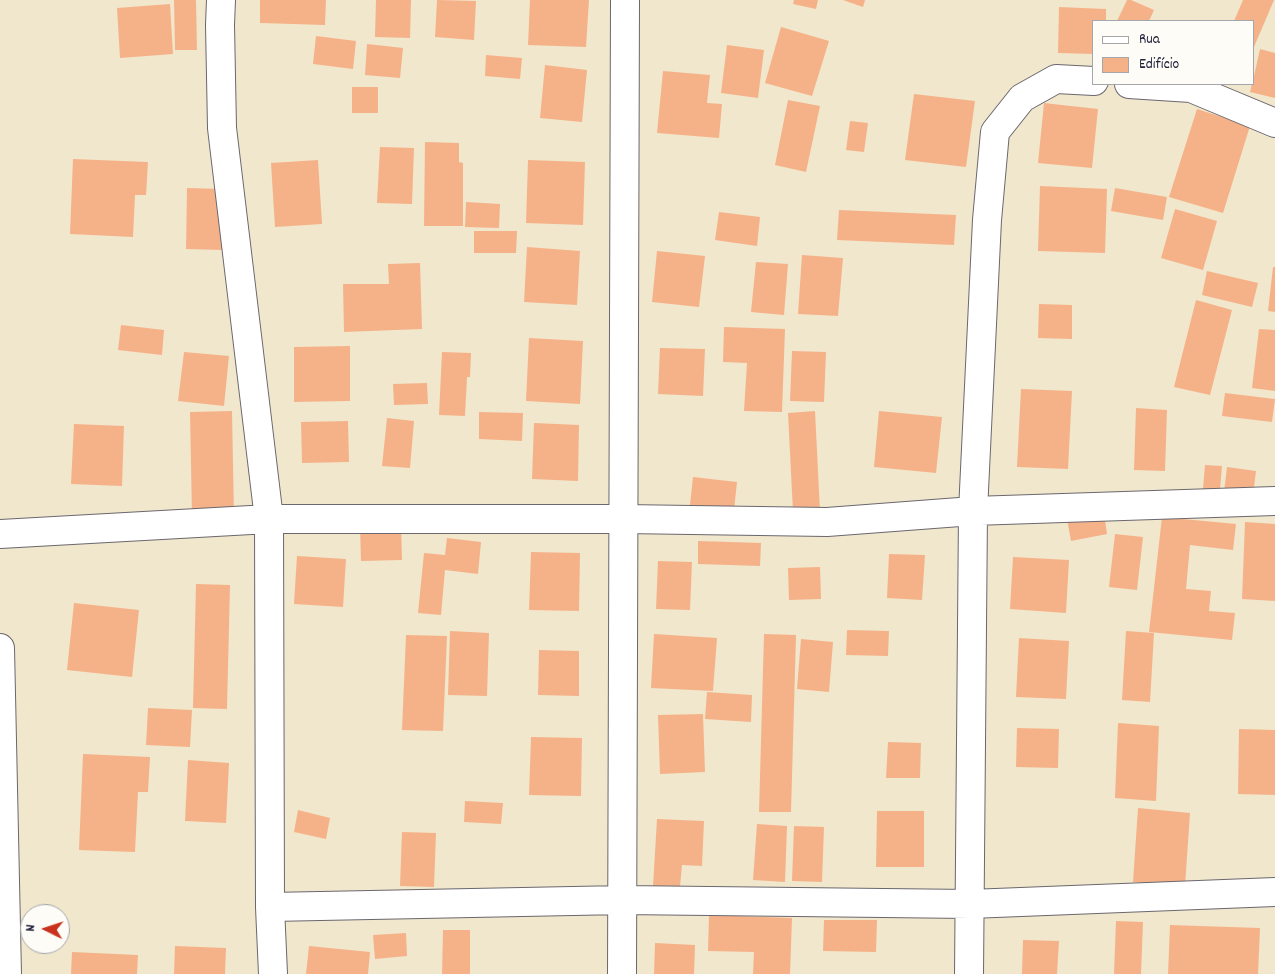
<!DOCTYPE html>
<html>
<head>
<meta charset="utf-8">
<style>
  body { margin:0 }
  #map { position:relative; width:1275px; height:974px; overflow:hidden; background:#f1e7cc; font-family:Dekko,sans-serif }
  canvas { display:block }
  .legend { position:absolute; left:1092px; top:20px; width:162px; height:65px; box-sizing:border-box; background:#fdfcf7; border:1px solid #a5a5ac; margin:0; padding:6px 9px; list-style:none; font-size:15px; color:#22223b }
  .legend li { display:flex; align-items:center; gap:10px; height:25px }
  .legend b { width:25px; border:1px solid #a5a5ac }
  .north { position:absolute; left:20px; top:904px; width:50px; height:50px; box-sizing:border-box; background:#fdfcf7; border:1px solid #a5a5ac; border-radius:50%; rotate:274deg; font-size:14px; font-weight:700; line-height:20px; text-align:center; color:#22223b }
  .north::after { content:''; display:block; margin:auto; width:18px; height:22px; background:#c8321e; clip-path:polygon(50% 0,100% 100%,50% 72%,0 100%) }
</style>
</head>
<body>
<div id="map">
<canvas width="1275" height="974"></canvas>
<ul class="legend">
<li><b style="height:6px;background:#fff"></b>Rua</li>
<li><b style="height:14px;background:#f5b289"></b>Edifício</li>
</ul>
<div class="north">N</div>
</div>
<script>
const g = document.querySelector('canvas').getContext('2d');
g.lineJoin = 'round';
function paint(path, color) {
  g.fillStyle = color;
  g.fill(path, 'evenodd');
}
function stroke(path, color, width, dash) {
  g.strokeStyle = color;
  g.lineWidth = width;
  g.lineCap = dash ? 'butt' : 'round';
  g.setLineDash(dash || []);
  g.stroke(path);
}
paint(new Path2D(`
  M174 0H196L197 50H175Z
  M260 0H326L325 25 260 23Z
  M376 0H411L410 38 375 37Z
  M437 0 476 1 474 40 435 37Z
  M530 0H589L586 47 528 45Z
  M794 0H818L816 9 793 4Z
  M843 0H865L863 7Z
  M1127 0H1131L1154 10 1149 21H1117Z
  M1243 0H1274L1254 47V21H1234Z
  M170 4 173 54 120 58 117 8Z
  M1059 7 1106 9V21H1094V54L1058 53Z
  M781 27 829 41 812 96 765 83Z
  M316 36 356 41 353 69 313 64Z
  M367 44 403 48 400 78 365 75Z
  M727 45 764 50 758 98 721 93Z
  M1260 49 1275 53V98L1250 92 1252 84H1254V76Z
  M486 55 522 58 520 79 485 76Z
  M545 65 587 70 582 122 540 118Z
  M663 71 710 75 707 103 722 104 719 138 657 133Z
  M352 87H378V113H352Z
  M914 94 975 101 966 167 905 160Z
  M788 100 820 106 806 172 775 165Z
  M1044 103 1098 109 1092 168 1038 163Z
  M1197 109 1250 126 1223 213 1169 197Z
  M850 121 868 123 864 152 846 150Z
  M425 142 459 143V162L463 163V226H424Z
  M380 147 414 148 412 204 377 203Z
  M73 159 148 162 146 195H135L133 237 70 234Z
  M318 160 322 224 275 227 271 163Z
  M528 160 585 162 583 225 526 223Z
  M1040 186 1107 189 1105 253 1038 251Z
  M187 188 224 189 223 250 186 249Z
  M1115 188 1167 197 1163 220 1111 211Z
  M466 202 500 204 499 228 465 227Z
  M1175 209 1217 221 1203 270 1161 258Z
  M839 210 956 215 954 245 837 240Z
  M719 212 760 217 757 246 715 240Z
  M474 231H517L516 253H474Z
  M527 247 580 251 577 305 524 302Z
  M657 251 705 256 699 307 652 302Z
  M802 255 843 258 838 316 798 314Z
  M756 262 788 264 784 315 751 312Z
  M420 263 422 329 344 332 343 284H389L388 264Z
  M1273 267H1275V312L1268 311Z
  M1207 271 1258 283 1252 307 1202 295Z
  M1196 300 1232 310 1210 395 1174 387Z
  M1039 304 1072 305V339L1038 338Z
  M121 325 164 330 162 355 118 350Z
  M724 327 785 329 782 412 744 411 747 363 723 362Z
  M1259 329 1275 330V391L1252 388Z
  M529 338 583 341 580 404 526 401Z
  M350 346V401L294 402V347Z
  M660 348 705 349 703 396 658 394Z
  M792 351 826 352 824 402 790 401Z
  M184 352 229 356 224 406 178 401Z
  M442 352 471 353 470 377H467L465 416 439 415Z
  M427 383 428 404 394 405 393 384Z
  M1021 389 1072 391 1068 469 1017 467Z
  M1225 393 1275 399 1272 422 1222 416Z
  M1136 408 1167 410 1165 471 1134 470Z
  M232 411 234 516 192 517 190 412Z
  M815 411 820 511 793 512 788 413Z
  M879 411 942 417 936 473 874 467Z
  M479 412 523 413 522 441 479 439Z
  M387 418 414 421 410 468 382 466Z
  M348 421 349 462 302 463 301 422Z
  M534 423 579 425 578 481 532 479Z
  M74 424 124 426 122 486 71 484Z
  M1205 465 1222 466 1220 490 1203 489Z
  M1227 467 1256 471 1253 495 1224 492Z
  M693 477 737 482 734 510 690 505Z
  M1104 512 1107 534 1071 541 1067 519Z
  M1162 517 1236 524 1233 550 1190 545 1186 589 1211 591 1209 611 1235 613 1232 640 1149 632Z
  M1245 522 1275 524V601L1242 599Z
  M401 524 402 560 361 561 360 526Z
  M1115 534 1143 537 1137 590 1109 587Z
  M447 538 481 542 478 574 445 570 441 615 418 613 424 553 445 555Z
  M698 541 761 543 760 566 698 564Z
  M531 552 580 553 579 611 529 610Z
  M889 554 925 555 922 600 887 598Z
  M297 556 346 559 343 607 294 604Z
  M1013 557 1069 560 1066 613 1010 609Z
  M658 561 692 562 690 610 656 609Z
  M820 567 821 599 789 600 788 568Z
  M196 584 230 585 227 709 193 708Z
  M74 603 139 610 132 677 67 670Z
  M847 630 889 631 888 656 846 655Z
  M450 631 489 633 487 696 448 695Z
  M1126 631 1154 633 1150 702 1122 700Z
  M654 634 717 638 713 691 651 688Z
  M764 634 796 635 791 812H759Z
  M406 635 447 636 443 731 402 730Z
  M1019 638 1069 641 1066 699 1016 697Z
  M801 639 833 642 829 692 797 689Z
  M539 650 579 651V696L538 695Z
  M707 692 752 695 751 722 705 719Z
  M148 708 192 710 190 747 146 745Z
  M703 714 705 772 660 774 658 715Z
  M1118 723 1159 726 1156 801 1115 798Z
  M1017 728 1059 729 1058 768 1016 767Z
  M1239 729 1275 730V795L1238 794Z
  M531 737 582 738 581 796 529 795Z
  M888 742 921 743 920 778H886Z
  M83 754 150 757 148 792H138L135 852 79 850Z
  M188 760 229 763 226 823 185 821Z
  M465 801 503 803 501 824 464 822Z
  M1138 808 1190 813 1185 886 1133 882Z
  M298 810 330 818 326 839 294 832Z
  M877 811H924V867H876Z
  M657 819 704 821 702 866 682 865 680 887 653 886Z
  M757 824 787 826 785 882 753 880Z
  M794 826 824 827 822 882 792 881Z
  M402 832 436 833 434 887 400 886Z
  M709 915 792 918 790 974H753L754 952 708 951Z
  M824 920H877L876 952 823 951Z
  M1116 921 1143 922 1141 974H1114Z
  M1170 925 1260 928 1258 974H1168Z
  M443 930H470V974H442Z
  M406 933 407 956 375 959 373 935Z
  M1023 940 1059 941 1057 974H1022Z
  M655 943 695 945 694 974H654Z
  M175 946 226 948 225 974H174Z
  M309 946 370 952 368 974H306Z
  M72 952 138 955 137 974H71Z`), '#f5b289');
const minor = new Path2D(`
  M221 0 220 25 222 128 269 519 270 907 273 974
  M1129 84 1191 88 1275 123
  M0 534 269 519H624L827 522 973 511 1275 501
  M0 648 7 974
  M270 907 623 900 970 904 1275 892
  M622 974 625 0
  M969 974 973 511 987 220 995 132 1022 98 1056 79 1094 81`);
stroke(minor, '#6a676e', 30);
stroke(minor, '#fff', 28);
</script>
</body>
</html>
